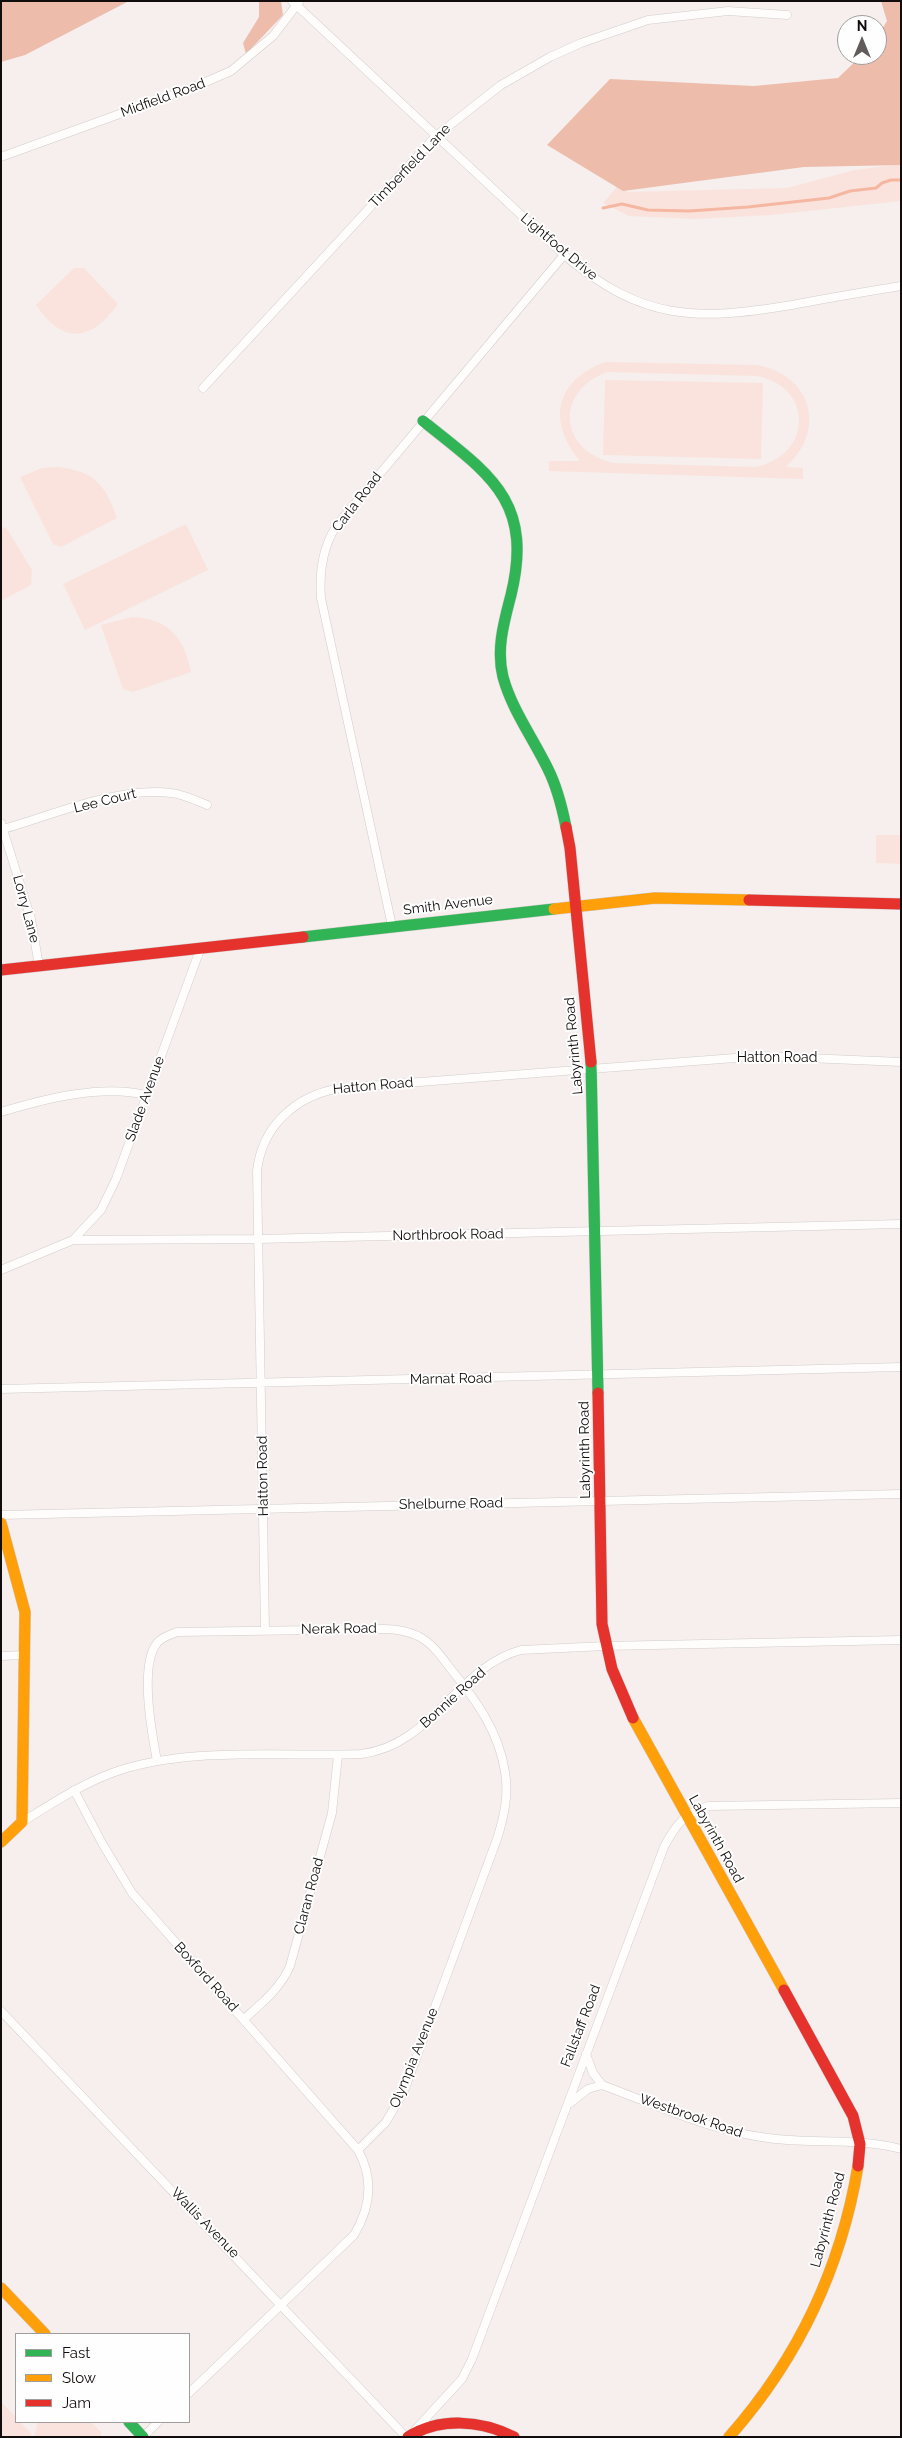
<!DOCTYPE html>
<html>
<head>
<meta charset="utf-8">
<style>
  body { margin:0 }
  #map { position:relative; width:902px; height:2438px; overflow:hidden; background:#f6efed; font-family:Raleway,sans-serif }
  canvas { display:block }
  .frame { position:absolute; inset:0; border:2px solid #110d0c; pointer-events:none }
  .legend { position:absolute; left:15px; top:2333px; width:175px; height:90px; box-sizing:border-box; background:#fefefe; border:1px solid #9f9e9d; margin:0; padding:6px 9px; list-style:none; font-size:15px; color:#110d0c }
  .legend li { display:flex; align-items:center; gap:10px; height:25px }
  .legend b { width:25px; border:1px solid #9f9e9d }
  .north { position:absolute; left:837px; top:15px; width:50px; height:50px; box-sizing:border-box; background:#fefefe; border:1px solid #9f9e9d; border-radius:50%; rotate:0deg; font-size:14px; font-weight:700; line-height:20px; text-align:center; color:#110d0c }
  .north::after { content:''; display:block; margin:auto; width:18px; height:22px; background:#615c5b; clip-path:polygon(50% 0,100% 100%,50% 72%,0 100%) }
</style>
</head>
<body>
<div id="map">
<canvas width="902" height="2438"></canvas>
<div class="frame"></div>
<ul class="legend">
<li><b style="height:6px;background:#30b455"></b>Fast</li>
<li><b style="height:6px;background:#ff9f0a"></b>Slow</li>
<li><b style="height:6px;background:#e5322d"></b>Jam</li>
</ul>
<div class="north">N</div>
</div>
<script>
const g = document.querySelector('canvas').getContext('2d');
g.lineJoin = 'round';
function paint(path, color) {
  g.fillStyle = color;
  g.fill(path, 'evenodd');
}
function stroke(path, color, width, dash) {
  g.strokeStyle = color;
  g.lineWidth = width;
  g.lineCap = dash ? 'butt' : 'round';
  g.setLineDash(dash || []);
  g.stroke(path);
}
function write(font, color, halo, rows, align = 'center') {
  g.font = font + ' Raleway,sans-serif';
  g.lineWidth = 4;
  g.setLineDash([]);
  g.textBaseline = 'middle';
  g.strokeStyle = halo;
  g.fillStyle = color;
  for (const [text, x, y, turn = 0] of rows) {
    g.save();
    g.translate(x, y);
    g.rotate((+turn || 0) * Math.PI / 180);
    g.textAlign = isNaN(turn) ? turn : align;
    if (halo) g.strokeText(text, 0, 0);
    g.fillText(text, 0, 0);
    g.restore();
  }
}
paint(new Path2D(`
  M901 164V201L771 215 695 219 629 216 603 203 621 182 627 192 787 188 855 170Z
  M74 268H84L118 304C91 342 63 345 36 305Z
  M605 362 757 365C812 375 827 430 786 467L803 468V479L549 471V461H580C547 421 555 381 605 362ZM607 372 756 376C814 386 813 455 756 467L614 463C559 451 554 392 607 372Z
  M605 380 763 383 761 459 603 455Z
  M59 467C95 472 105 484 117 518L61 547 53 544 20 477 42 468Z
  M186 524 208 570 85 630 63 584Z
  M6 527 32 570 31 585 1 601V529Z
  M132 617C169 619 184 637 191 672L133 692 123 689 101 625Z
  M876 835H901V864L876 863Z
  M1 2402 16 2417V2422H20L32 2434 29 2437H1Z
  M38 2422H91L101 2432V2437H34Z`), '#fae3dc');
paint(new Path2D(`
  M1 1H129L25 55 1 62Z
  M259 1H281L283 15 246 54 243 43 259 17Z
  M881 1H901V165L804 167 623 191 547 145 610 79 754 86 838 78 862 55H877V37L887 21Z`), '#edbcab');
stroke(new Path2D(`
  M603 208 622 204 648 210 689 211 748 207 829 198 850 191 876 188 882 183 891 180H901`), '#f5b7a2', 3);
const street = new Path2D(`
  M292 1 564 255C643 321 695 321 792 305 828 298 864 292 901 286
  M1 157 194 87 231 71 273 36 299 2
  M203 388 436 136 501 85 550 57 581 43 648 20 728 11 787 15
  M1 823 31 919 39 966
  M3 829C53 815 119 786 171 793 183 794 195 800 207 805
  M392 926 321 598C319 570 323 542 341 520L564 255
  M1 1112C44 1099 102 1084 146 1095
  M73 1240 101 1210 116 1179 201 947
  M1 1270 73 1240 258 1239 901 1224
  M1 1389 901 1367
  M1 1515 901 1494
  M265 1630 257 1171C262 1126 296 1095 341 1088L761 1056 901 1062
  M1 1656 25 1655
  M157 1761C152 1734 139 1666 157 1643 162 1637 170 1635 177 1632L384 1629C396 1629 407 1631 418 1636 432 1643 441 1656 450 1668 475 1699 499 1731 505 1772 509 1795 504 1817 497 1839L404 2091 386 2122 358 2150
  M74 1790 102 1843 132 1893 358 2150C374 2179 371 2207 354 2235L189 2393
  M22 1822C51 1804 80 1785 112 1773 186 1746 282 1757 361 1754 432 1746 457 1667 521 1650L605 1646 901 1640
  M1 2011 406 2437
  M244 2019C262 2003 280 1989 290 1966L332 1813 338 1755
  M586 2054 593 2073 602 2085C654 2104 706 2129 761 2137 807 2145 855 2137 901 2149
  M570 2103 588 2089 602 2085
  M415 2430 462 2379 472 2359 664 1847C675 1826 685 1812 709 1806L901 1803
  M143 2437 158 2422`);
const fast = new Path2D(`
  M423 421C489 474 534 500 511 595 504 622 496 649 503 677 512 710 533 738 548 769 557 787 562 807 566 827
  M303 937 554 909
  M591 1062 598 1393
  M129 2422 143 2437`);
const slow = new Path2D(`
  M554 909 655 898 749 900
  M1 1523 25 1612 22 1822 1 1842
  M633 1718 784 1990
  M1 2288 45 2334
  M729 2437C797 2360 841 2268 858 2166`);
const jam = new Path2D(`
  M566 827 570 848 591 1062
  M749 900 901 904
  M1 970 303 937
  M598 1393 602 1624 612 1669 633 1718
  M784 1990 853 2116 860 2144 858 2166
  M408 2437C440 2417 481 2420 514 2437`);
stroke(street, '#d1ccca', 9);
stroke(fast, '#d1ccca', 12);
stroke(slow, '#d1ccca', 12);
stroke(jam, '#d1ccca', 12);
stroke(street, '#fefdfc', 8);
stroke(fast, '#30b455', 11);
stroke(slow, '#ff9f0a', 11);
stroke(jam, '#e5322d', 11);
write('14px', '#110d0c', '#fefefe', [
  ["Midfield Road",163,98,-20],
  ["Timberfield Lane",410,166,-46],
  ["Lightfoot Drive",559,247,40],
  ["Carla Road",357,502,-52],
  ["Lee Court",105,801,-14],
  ["Smith Avenue",448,905,-7],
  ["Lorry Lane",26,909,75],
  ["Labyrinth Road",574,1046,-95],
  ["Hatton Road",777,1058],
  ["Hatton Road",373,1086,-5],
  ["Slade Avenue",145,1099,-70],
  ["Northbrook Road",448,1235,-1],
  ["Marnat Road",451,1379,-1],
  ["Labyrinth Road",585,1450,-91],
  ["Hatton Road",263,1476,-91],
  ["Shelburne Road",451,1504,-1],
  ["Nerak Road",339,1629,-1],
  ["Bonnie Road",453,1698,-42],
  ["Labyrinth Road",716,1839,61],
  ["Claran Road",309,1896,-75],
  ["Boxford Road",206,1977,48],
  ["Fallstaff Road",581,2026,-69],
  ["Olympia Avenue",414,2058,-68],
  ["Westbrook Road",691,2116,19],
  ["Labyrinth Road",828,2220,-75],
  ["Wallis Avenue",205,2223,46]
]);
</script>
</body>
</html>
